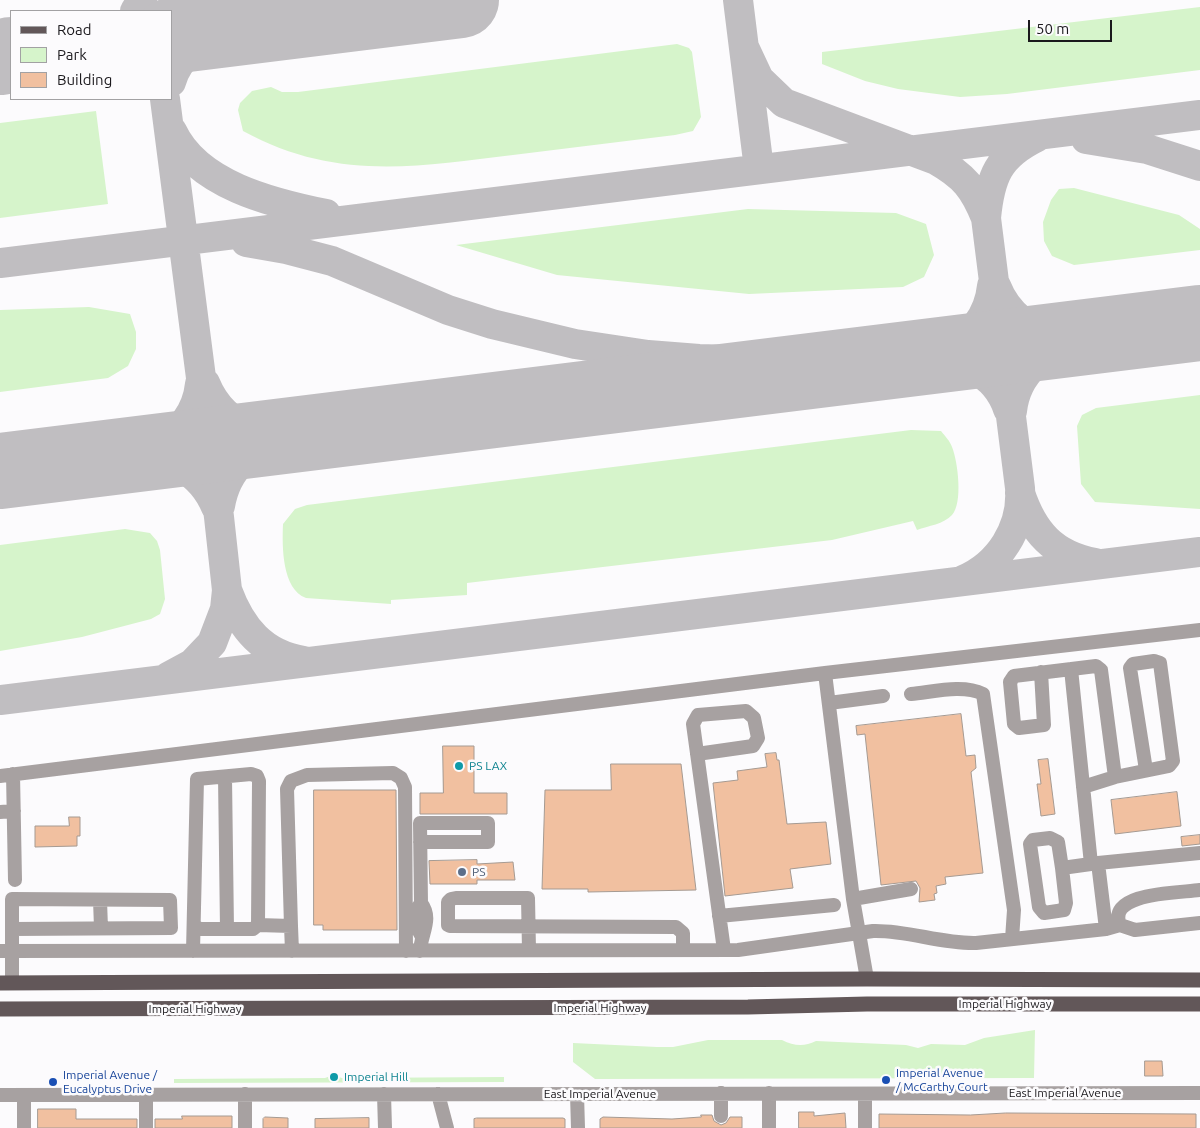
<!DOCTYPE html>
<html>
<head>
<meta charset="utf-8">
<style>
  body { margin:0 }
  #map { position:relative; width:1200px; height:1128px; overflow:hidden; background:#fcfbfd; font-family:Ubuntu,sans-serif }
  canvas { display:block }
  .legend { position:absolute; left:10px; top:10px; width:162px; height:90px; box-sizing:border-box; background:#fcfbfd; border:1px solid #a2a1a3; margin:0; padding:6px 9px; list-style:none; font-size:15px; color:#1b191d }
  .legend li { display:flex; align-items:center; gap:10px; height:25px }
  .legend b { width:25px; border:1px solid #a2a1a3 }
  .scale { position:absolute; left:1028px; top:20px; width:84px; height:22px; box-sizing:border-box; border:2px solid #1b191d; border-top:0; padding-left:6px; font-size:15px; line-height:18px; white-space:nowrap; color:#1b191d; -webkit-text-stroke:4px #fcfbfd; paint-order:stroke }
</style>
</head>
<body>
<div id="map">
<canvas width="1200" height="1128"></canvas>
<ul class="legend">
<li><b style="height:6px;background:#625759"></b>Road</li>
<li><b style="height:14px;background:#d6f4cb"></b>Park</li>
<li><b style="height:14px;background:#f1c0a0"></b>Building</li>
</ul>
<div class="scale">50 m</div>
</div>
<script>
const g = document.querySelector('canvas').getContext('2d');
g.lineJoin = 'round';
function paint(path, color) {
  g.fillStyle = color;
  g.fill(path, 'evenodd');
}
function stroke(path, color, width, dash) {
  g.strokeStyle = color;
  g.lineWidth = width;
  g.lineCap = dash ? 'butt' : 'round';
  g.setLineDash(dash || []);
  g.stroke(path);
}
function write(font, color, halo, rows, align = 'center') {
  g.font = font + ' Ubuntu,sans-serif';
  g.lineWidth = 5;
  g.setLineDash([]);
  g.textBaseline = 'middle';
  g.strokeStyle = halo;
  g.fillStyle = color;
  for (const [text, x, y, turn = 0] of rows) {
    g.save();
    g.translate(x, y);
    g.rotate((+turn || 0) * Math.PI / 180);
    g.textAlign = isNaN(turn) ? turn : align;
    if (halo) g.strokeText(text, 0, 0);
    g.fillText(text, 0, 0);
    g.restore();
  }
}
paint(new Path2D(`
  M1200 7V70L1007 94 960 97 898 89 865 81 822 64V52Z
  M677 44 689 48 692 52 701 117 693 131 675 135C621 142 567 148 513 155 415 167 334 181 243 131L238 110 240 103 252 91 271 87 282 92H298Z
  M96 111 108 204 0 218V123Z
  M1074 188 1179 215 1200 229V250L1074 265 1052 256 1044 241 1043 222 1051 200 1059 189Z
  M748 209 896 213 926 224 934 255 924 277 903 287 749 294 557 275 456 245Z
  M89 307 130 314 136 332V349L128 366 108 378 0 392V310Z
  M1200 395V509L1095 502 1081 484 1077 426 1082 415 1096 408Z
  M911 430 941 431C945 436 950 441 952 447 958 462 963 503 952 515 944 524 928 526 917 530L913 521 832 540 467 583V595L391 600V604L306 598C282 589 282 547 283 524L295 509 307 505Z
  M125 529 150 533 157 541 160 550 165 599 160 614 151 619 82 637 0 651V545Z
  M1035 1030 1034 1078 595 1079 573 1062V1043L657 1047H673L708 1040H782C794 1046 804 1047 816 1041L906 1045 918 1048 931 1044 965 1045 984 1038Z
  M333 1075 342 1078 504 1077V1082L174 1083V1079L325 1078Z`), '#d6f4cb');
stroke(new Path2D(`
  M191 0C221 20 260 20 295 21
  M738 0 759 169
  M135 11 142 0
  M744 47 759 79 784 103 936 160C964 176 974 188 986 218
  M171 82C179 53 203 42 228 29
  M165 99 219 517 227 590 225 609 212 643 192 664 168 677
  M172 131C197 185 272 203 326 214
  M1086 139 1147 149 1200 166
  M246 242 286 249 332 261 448 310 492 324 575 344 648 355 699 359 769 361 907 358
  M0 263 1200 115
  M996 286C1007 314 1031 334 1062 337 1072 338 1083 336 1094 336
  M918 357C927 354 936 354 945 350 971 339 989 315 992 286
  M923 357C960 360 995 370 1008 409
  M205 383C231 446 287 433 342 429
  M1012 411C1016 372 1046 349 1081 340
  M131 457C167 453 202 472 216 507
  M31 467 154 447C179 434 197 413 200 384
  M1020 493C1033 532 1053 555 1095 563
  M220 506C226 468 253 444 290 438
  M963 580C999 565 1023 528 1020 488L986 218C990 177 998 156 1037 137
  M227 590C241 628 263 655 304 661
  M0 700 1200 552`), '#c0bec1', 30);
stroke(new Path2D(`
  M171 36 461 0
  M0 57 11 55
  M0 471 1200 323`), '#c0bec1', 76);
const building = new Path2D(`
  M961 714 966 756 975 755 976 768 971 772 983 873 945 877 946 884 936 886 937 893 934 894 935 900 919 902 920 888 916 881 881 885 865 734 857 735 856 726Z
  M443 746H474V793H507V814H420V793H443Z
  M776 753 777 760H779L787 824 826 822 831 864 790 869 793 888 725 896 713 783 738 780 737 771 767 767 765 754Z
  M1048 759 1055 814 1041 816 1037 784H1041L1038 760Z
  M611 764H681L696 890 588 892V889H542L545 790H611Z
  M314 790H396L397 930H323V925H314Z
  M1177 792 1181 826 1115 834 1111 800Z
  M69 817H80V836H77V846L35 847V826H69Z
  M1200 835V844L1182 846 1181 837Z
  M477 860V864L513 862 515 880H477V884H430L429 861Z
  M1145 1061H1162L1163 1076H1145Z
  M38 1109H76V1119H137V1128H38Z
  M799 1112H814V1116L845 1113 846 1128H799Z
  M1006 1113 1196 1114V1128H879V1114L970 1115Z
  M701 1115H712L714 1121 721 1125 726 1123 730 1117H742V1128H600V1119L603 1117 672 1119 701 1117Z
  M182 1116H232V1128H155V1119H182Z
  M265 1117 288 1118V1128H263V1119Z
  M369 1118V1128H315V1119Z
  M477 1118H563L565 1119V1128H474V1119Z`);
paint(building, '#f1c0a0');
stroke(building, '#a59a92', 1);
stroke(new Path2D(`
  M1071 669 1091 864
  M1041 672 1044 725 1019 728 1014 724 1010 682 1014 676 1096 666 1101 670 1115 777 1083 787
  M825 673 853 899 867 979
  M911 694C933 692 963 684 983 694L1014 910 1012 939
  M829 703 883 696
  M697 754 753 746 758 738 754 718 746 711 698 715 693 724 724 950
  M13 774 15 880
  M0 776 825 673 1200 630
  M225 777 227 929
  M1115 777 1169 766 1173 761 1160 663 1154 661 1133 664 1130 668 1146 770
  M0 812 14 811
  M420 842H488V823H420L421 903C433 919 421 933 420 951
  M1062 868 1058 842 1050 838 1033 840 1030 844 1039 907 1044 913 1064 910 1066 903 1062 868 1098 863
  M1200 890C1180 893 1106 892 1120 925L1135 930 1200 923
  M853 899 911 889
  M100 900 101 928
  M421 903C413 913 414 924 421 935
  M719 916 834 905
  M194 925 199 929H253L258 925 291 926 292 951
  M291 926 287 789 291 781 307 775 393 773 401 778 405 787 406 951
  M12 929 171 928 170 900 12 899V983
  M1106 929 1098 863 1200 853
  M529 950 528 898H456L451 899 448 902V925L450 926 676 927 683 933V950
  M0 951 738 950 873 931C908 930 941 944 976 943L1106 929 1120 925
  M193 951 197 779 251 774 257 776 259 781 258 925
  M721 1093V1116
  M769 1093V1128
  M245 1094V1128
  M384 1094 385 1128
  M438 1094 447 1128
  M577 1094 578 1128
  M0 1095 1200 1093
  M24 1095V1128
  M146 1128V1094
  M865 1128V1094`), '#a7a1a1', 14);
stroke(new Path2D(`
  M0 983 867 979 1200 980
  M0 1009 748 1007 867 1004H1200`), '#625759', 15);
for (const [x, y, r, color] of [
  [459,766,5,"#0f9aa8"],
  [462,872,5,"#5c6f8a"],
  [334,1077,5,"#0f9aa8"],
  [886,1080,5,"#1a4fb4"],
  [53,1082,5,"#1a4fb4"]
]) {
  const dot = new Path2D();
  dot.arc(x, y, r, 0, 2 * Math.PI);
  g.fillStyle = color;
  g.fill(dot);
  stroke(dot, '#fcfbfd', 2);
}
write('12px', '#0d838f', '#fcfbfd', [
  ["PS LAX",469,766],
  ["Imperial Hill",344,1077]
], 'left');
write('12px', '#4e5e75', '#fcfbfd', [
  ["PS",472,872]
], 'left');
write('12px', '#1b191d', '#fcfbfd', [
  ["Imperial Highway",1005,1004],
  ["Imperial Highway",600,1008],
  ["Imperial Highway",195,1009],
  ["East Imperial Avenue",1065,1093],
  ["East Imperial Avenue",600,1094]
]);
write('12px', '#164399', '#fcfbfd', [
  ["Imperial Avenue",896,1073],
  ["/ McCarthy Court",896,1087],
  ["Imperial Avenue /",63,1075],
  ["Eucalyptus Drive",63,1089]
], 'left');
</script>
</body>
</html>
